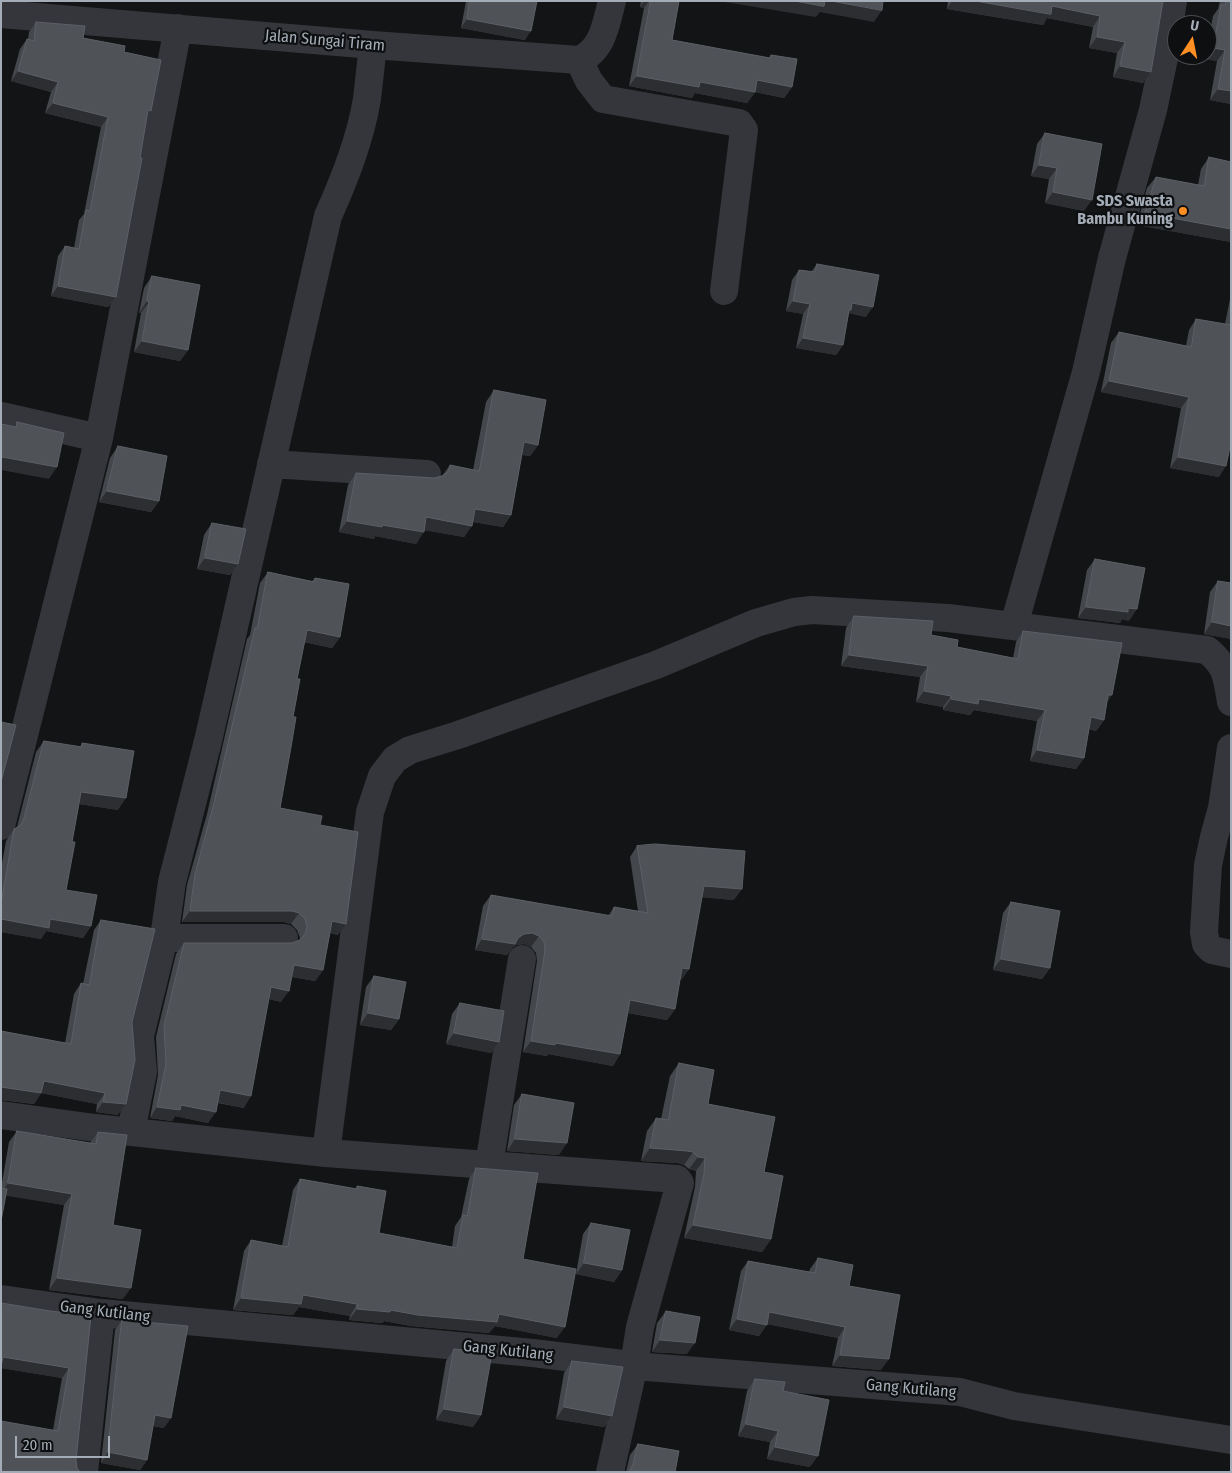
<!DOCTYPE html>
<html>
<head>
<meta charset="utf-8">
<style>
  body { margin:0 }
  #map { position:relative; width:1232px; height:1473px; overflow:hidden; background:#131416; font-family:"Fira Sans Condensed",sans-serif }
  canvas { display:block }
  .frame { position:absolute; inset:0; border:2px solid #a4adb7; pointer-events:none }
  .north { position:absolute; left:1167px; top:15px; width:50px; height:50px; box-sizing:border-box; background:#0e0f10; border:1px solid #4a4e53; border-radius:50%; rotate:11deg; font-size:14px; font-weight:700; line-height:20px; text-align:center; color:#a4adb7 }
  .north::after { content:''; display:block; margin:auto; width:18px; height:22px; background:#ff8f22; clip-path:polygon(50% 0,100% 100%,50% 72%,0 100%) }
  .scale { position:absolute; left:15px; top:1436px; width:95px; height:22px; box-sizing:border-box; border:2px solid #a4adb7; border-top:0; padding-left:6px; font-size:15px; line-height:18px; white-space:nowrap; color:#a4adb7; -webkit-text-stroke:4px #0e0f10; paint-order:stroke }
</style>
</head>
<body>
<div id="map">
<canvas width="1232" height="1473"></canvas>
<div class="frame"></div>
<div class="north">U</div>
<div class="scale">20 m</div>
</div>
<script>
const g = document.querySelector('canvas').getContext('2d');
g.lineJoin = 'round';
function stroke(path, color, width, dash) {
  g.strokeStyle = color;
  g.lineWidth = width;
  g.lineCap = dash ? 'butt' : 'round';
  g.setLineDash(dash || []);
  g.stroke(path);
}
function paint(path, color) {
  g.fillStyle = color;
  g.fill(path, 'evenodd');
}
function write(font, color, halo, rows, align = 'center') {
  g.font = font + ' "Fira Sans Condensed",sans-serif';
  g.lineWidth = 4.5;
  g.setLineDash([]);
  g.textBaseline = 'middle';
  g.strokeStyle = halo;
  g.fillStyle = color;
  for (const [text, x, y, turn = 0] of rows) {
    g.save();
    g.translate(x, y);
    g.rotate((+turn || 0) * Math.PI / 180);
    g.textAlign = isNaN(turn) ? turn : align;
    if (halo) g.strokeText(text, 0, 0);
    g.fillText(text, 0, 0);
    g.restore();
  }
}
stroke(new Path2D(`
  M1 14 373 45 579 60C603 50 606 24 612 1
  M579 60 589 81 603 99 739 123 744 130 724 291
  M1 416 99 438
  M271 464 427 474
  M1014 625 1086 372 1112 258 1153 110 1164 58 1173 1
  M1231 748 1222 808 1214 837 1208 865 1204 932 1206 944 1212 950 1231 954
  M1 826 99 438 178 28
  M164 938H284
  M1 1115 95 1128 326 1153 677 1179 680 1183 640 1327 634 1365 610 1472
  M131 1131 143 1072 140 1036 164 938 172 882 208 741 328 216C345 178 360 140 367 99 369 81 371 63 373 45
  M326 1153 370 812 382 776 395 759 410 750 458 735 656 665 756 623 794 612 812 610 948 618 1207 650C1227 666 1227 678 1231 702
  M489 1165 522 959
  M1 1299 101 1313 533 1353 647 1367 960 1392 1014 1406 1231 1440
  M84 1472 101 1313`), '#34363b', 28);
paint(new Path2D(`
  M466 1H537L525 40 461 28Z
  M641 1H679L672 40 769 58 771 55 792 87 784 98 755 92 747 103 695 93 692 98 629 86 644 8 640 7Z
  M948 1H1163L1143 83 1113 77 1117 53 1089 48 1093 27 1047 18 1043 25 947 9Z
  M1220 1H1231V104L1210 100 1217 61 1205 59 1206 55H1207V49L1213 16 1218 9Z
  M36 22 124 52 147 117 116 297 108 307 51 296 58 256 65 246 74 248 79 220 84 214 101 127 45 113 51 92 11 81 20 49 27 39H28L29 32Z
  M1045 133 1084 211 1045 203 1049 179 1031 176 1037 144Z
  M1209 157 1231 242 1137 225 1147 188 1156 177 1198 185 1201 169Z
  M817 264 866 317 849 313 843 345 836 355 796 348 803 314 786 311 792 280 799 270 811 272Z
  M152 276 188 350 180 361 134 352 141 313H139L144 288Z
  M1231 294V442L1219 477 1170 468 1181 408 1101 392 1111 343 1119 332 1186 346 1189 330 1196 319 1225 324Z
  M494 390 538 445 530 456 522 455 511 515 503 527 473 522 464 537 424 530 416 544 375 536 374 539 339 532 348 485 356 473 434 478 442 476 450 465 473 470 486 402Z
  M118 446 159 501 151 512 99 502 110 458Z
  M212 523 238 564 230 575 197 569 204 535Z
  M1095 559 1129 621 1122 619 1120 623 1078 618 1087 570Z
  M268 572 312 581 315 578 340 637 332 648 304 642 297 679 293 717 280 808 320 825 338 935 330 933 323 970 315 981 292 977 281 1002 269 999 244 1108 218 1103 208 1123 175 1116 172 1121 150 1118 158 1075 156 1037 176 954 184 943H292L299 940 300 938 297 930 291 924 284 922H182L187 885 207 814 247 639 250 635 260 583Z
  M1218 581 1231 583V639L1204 634 1210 592Z
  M854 616 931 635 957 647 1013 658 1016 642 1023 631 1107 703 1104 720 1096 731 1089 729 1084 758 1076 769 1030 761 1037 721 974 710 970 715 943 710V707L916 702 920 677 841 666 846 628Z
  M44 741 80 747 82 743 118 810 79 804 72 842 66 890 91 926 83 938 46 931 41 939 1 932V869L6 841 14 829 17 827 36 752Z
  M637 846 734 900 702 897 689 969 681 980H680L675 1009 667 1020 628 1013 620 1054 613 1066 548 1054 547 1056 523 1052 537 961 536 953 531 947 524 944 516 945 513 947 507 955 475 950 483 906 491 895 608 916 614 907 638 911 630 857Z
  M1011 902 1050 968 1042 979 993 970 1003 913Z
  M101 920 132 1022 118 1115 96 1112 97 1104 41 1093 34 1104 1 1100V1031L65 1043 74 994 81 983 83 984 94 930Z
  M374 976 399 1019 391 1030 360 1025 366 987Z
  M460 1003 499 1042 491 1053 446 1044 452 1014Z
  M679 1063 708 1104 764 1172 771 1239 762 1252 684 1238 695 1187 696 1171 689 1169 684 1165 678 1163 641 1161 647 1131 656 1118 661 1119 670 1076Z
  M522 1094 559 1155 507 1151 514 1105Z
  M17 1131 90 1143 98 1132 113 1225 123 1299 49 1290 64 1205 6 1195 1 1221V1188L9 1142Z
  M476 1168 523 1259 557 1338 495 1326 489 1333 411 1326 384 1321 382 1323 349 1320 350 1316 299 1307 293 1315 233 1310 244 1251 251 1240 282 1246 293 1190 300 1179 356 1189 357 1186 379 1233 452 1247 455 1226 461 1217 469 1179Z
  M591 1223 622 1270 614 1282 576 1274 583 1234Z
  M818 1258 849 1286 881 1370 832 1366 838 1338 767 1324 759 1336 729 1330 741 1271 748 1261 809 1272 810 1269Z
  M50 1311 91 1316 76 1460 77 1468 53 1430 62 1378 1 1368Z
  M666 1311 687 1354 652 1352 657 1323Z
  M122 1320 164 1428 153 1426 147 1460 140 1470 101 1463 115 1330Z
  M454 1349 481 1415 473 1427 436 1420 446 1361Z
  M572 1361 612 1416 604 1427 556 1419 564 1373Z
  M755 1379 810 1467 767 1459 770 1442 738 1436 747 1391Z
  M638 1444 675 1472H626L630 1455Z`), '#44474b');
paint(new Path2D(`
  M644 1H649L644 8 640 7Z
  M725 1H832L882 10 874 22 820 12 816 17 725 2Z
  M952 1H976L1052 6 1100 16 1093 27 1047 18 1043 25 947 9Z
  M467 19 531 31 525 40 461 28Z
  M1097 37 1125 42 1117 53 1089 48Z
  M1213 48 1225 50 1217 61 1205 59Z
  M1120 66 1151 72 1143 83 1113 77Z
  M18 71 58 82 51 92 11 81Z
  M637 76 700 82 755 92 747 103 695 93 692 98 629 86Z
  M757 80 792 87 784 98 750 91Z
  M1218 89 1231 91V104L1210 100Z
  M53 103 108 117 101 127 45 113Z
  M1039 165 1057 168 1049 179 1031 176Z
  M1053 192 1092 200 1084 211 1045 203Z
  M1145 213 1231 229V242L1137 225Z
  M58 286 116 297 108 307 51 296Z
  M147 301 149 302 141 313H139Z
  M793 301 810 304 803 314 786 311Z
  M852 303 873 307 866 317 849 313 844 320Z
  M803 338 843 345 836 355 796 348Z
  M142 341 188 350 180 361 134 352Z
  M1109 381 1189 397 1181 408 1101 392Z
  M524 442 538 445 530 456 516 454Z
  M2 457 57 467 49 479 1 470Z
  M1178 457 1226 466 1219 477 1170 468Z
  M107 491 159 501 151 512 99 502Z
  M475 509 511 515 503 527 467 521Z
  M426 517 472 526 464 537 418 529Z
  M347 521 382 525 424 532 416 544 375 536 374 539 339 532Z
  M205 558 238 564 230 575 197 569Z
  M1086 607 1128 608 1137 609 1129 621 1122 619 1120 623 1078 618Z
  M1212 622 1231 626V639L1204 634Z
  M307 630 340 637 332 648 299 641Z
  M849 655 928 666 920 677 841 666Z
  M924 691 951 696 943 707 916 702Z
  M1108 695H1112L1104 707Z
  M951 699H979L1045 710 1037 721 974 710 970 715 943 710Z
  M1091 717 1104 720 1096 731 1083 728Z
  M1037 750 1084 758 1076 769 1030 761Z
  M81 792 126 798 118 810 73 803Z
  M704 886 742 889 734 900 697 897Z
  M190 911H292L299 913 291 924 284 922H182Z
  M1 919H50L91 926 83 938 46 931 41 939 1 932Z
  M332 921 346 924 338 935 324 932Z
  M532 933 539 936 531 947 524 944 516 945 513 947 507 955 475 950 482 939 518 938 524 934Z
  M1001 959 1050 968 1042 979 993 970Z
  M294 965 323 970 315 981 286 976Z
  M682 968 689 969 681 980 675 979Z
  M271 987 289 991 281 1002 264 998Z
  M630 1000 675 1009 667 1020 623 1012Z
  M368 1013 399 1019 391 1030 360 1025Z
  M454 1033 499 1042 491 1053 446 1044Z
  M531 1041 555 1043 620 1054 613 1066 548 1054 547 1056 523 1052Z
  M44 1081 105 1093 97 1104 36 1092Z
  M1 1087 41 1093 34 1104 1 1100Z
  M220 1090 251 1096 244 1108 212 1101Z
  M103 1102 126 1104 118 1115 96 1112Z
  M181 1105 216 1112 208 1123 175 1116 172 1121 150 1118 157 1107Z
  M515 1139 567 1143 559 1155 507 1151Z
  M650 1148 687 1151 693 1152 684 1165 678 1163 641 1161Z
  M698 1157 705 1158 696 1171 689 1169Z
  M8 1183 72 1194 64 1205 1 1195V1193Z
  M693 1225 771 1239 762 1252 684 1238Z
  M584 1263 622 1270 614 1282 576 1274Z
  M57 1278 131 1288 123 1299 49 1290Z
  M303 1295 357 1304 350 1316 299 1307 293 1315 233 1310 241 1298Z
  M357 1309 499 1314 565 1327 557 1338 495 1326 489 1333 411 1326 384 1321 382 1323 349 1320Z
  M769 1312 845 1327 838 1338 762 1323Z
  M737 1319 767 1325 759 1336 729 1330Z
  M660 1340 695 1343 687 1354 652 1352Z
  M840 1355 889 1359 881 1370 832 1366Z
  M3 1357 69 1368 62 1378 1 1368Z
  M564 1407 612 1416 604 1427 556 1419Z
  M444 1409 481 1415 473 1427 436 1420Z
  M155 1415 171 1418 164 1428 148 1425Z
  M746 1424 778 1431 770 1442 738 1436Z
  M775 1447 818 1456 810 1467 767 1459Z
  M108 1452 147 1460 140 1470 101 1463Z`), '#2c2e31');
const building = new Path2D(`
  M470 1H537L531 31 467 19Z
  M651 1H679L672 40 770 58 771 55 797 59 792 87 757 80 755 92 700 82 699 87 637 76Z
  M795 1H825L824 6Z
  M832 1H883L882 10Z
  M976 1H1163L1151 72 1120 66 1125 42 1097 37 1100 16 1052 6 1051 14Z
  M1226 1H1231V91L1218 89 1225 50 1213 48 1221 5H1225Z
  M36 22 85 26 83 38 125 46 124 52 161 60 151 111 148 110 140 158H142L116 297 58 286 65 246 79 249 86 210 90 211 108 117 53 103 58 82 18 71 27 39 34 41Z
  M1045 133 1102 144 1092 200 1053 192 1057 168 1039 165Z
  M1209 157 1231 162V229L1145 213 1156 177 1204 186Z
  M817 264 879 275 873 307 852 303 851 310H849L843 345 803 338 810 304 793 301 799 270 815 272Z
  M152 276 200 285 188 350 142 341 149 302 147 301Z
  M1196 319 1231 325V442L1226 466 1178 457 1189 397 1109 381 1119 332 1191 347Z
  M494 390 546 400 538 445 524 442 511 515 475 509 472 526 426 517 424 532 382 525V527L347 521 356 473 434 478 442 476 448 472 450 465 479 471Z
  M17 422 64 433 57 467 2 457 1 461V424L16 427Z
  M118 446 167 456 159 501 107 491Z
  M212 523 246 529 238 564 205 558Z
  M1095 559 1145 568 1137 609 1128 608V612L1086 607Z
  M268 572 314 582 315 578 349 584 340 637 307 630 297 679H300L293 717H296L291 747 280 808 322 816 320 825 358 832 346 924 332 921 323 970 294 965 289 991 271 987 251 1096 220 1090 216 1112 181 1105 180 1110 157 1107 166 1064 164 1026 184 943H292L300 940 305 934 307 927 305 919 299 913 292 911H190L195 874 214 803 255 628H257Z
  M1218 581 1231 583V626L1212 622Z
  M854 616 933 621 931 635 958 640 957 647 1018 659 1023 631 1122 643 1112 695H1108L1104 720 1091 717 1084 758 1037 750 1045 710 979 699 978 704 951 699V696L924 691 928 666 849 655Z
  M1 722 16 725 1 782Z
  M44 741 82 747V743L134 751 126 798 81 792 72 842H75L66 890 97 895 91 926 50 919 49 928 1 919V904L14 829 21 825 24 818Z
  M655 844 745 851 742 889 704 886 689 969 682 968 675 1009 630 1000 620 1054 555 1043V1045L531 1041 545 950 544 942 539 936 532 933 524 934 518 938 515 944 482 939 491 895 612 916 614 907 648 913 637 846Z
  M1011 902 1060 911 1050 968 1001 959Z
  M101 920 155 929 132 1022 135 1060 126 1104 103 1102 105 1093 44 1081 41 1093 1 1087V1031L71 1044 81 983 89 985Z
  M374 976 406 982 399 1019 368 1013Z
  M460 1003 504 1011 499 1042 454 1033Z
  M679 1063 714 1070 708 1104 775 1117 764 1172 783 1176 771 1239 693 1225 704 1174 705 1158 698 1157 693 1152 687 1151 650 1148 656 1118 668 1120Z
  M522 1094 574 1103 567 1143 515 1139Z
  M17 1131 96 1144 98 1132 127 1135 113 1225 141 1230 131 1288 57 1278 72 1194 8 1183Z
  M476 1168 538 1173 523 1259 576 1269 565 1327 499 1314 497 1322 418 1315 390 1310V1312L357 1309V1304L303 1295 301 1304 241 1298 251 1240 288 1247 300 1179 357 1189V1186L386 1191 379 1233 457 1248 463 1215 467 1216Z
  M1 1188 7 1189 1 1221Z
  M591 1223 630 1230 622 1270 584 1263Z
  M818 1258 853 1265 849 1286 900 1295 889 1359 840 1355 845 1327 769 1312 767 1325 737 1319 748 1261 815 1273Z
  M1 1303 50 1311 91 1316 76 1460 77 1468 80 1472 66 1471V1472H1V1421L58 1431 69 1368 3 1357 1 1367Z
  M666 1311 700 1317 695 1343 660 1340Z
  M122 1320 188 1326 171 1418 155 1415 147 1460 108 1452Z
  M454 1349 492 1353 481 1415 444 1409Z
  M572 1361 623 1367 612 1416 564 1407Z
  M755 1379 785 1382 783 1391 829 1400 818 1456 775 1447 778 1431 746 1424Z
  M638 1444 679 1451 675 1472H628L630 1471 633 1464Z`);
paint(building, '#4f5257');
stroke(building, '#5c6066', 1);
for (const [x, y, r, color] of [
  [1183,211,5,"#ff8f22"]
]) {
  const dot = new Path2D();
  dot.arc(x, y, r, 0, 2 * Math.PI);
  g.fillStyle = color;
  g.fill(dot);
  stroke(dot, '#0e0f10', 2);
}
write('16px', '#a4adb7', '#0e0f10', [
  ["Jalan Sungai Tiram",325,41,5],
  ["Gang Kutilang",105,1312,7],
  ["Gang Kutilang",508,1351,6],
  ["Gang Kutilang",911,1389,5]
]);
write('bold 16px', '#a4adb7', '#0e0f10', [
  ["SDS Swasta",1173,202],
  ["Bambu Kuning",1173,220]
], 'right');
</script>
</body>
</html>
